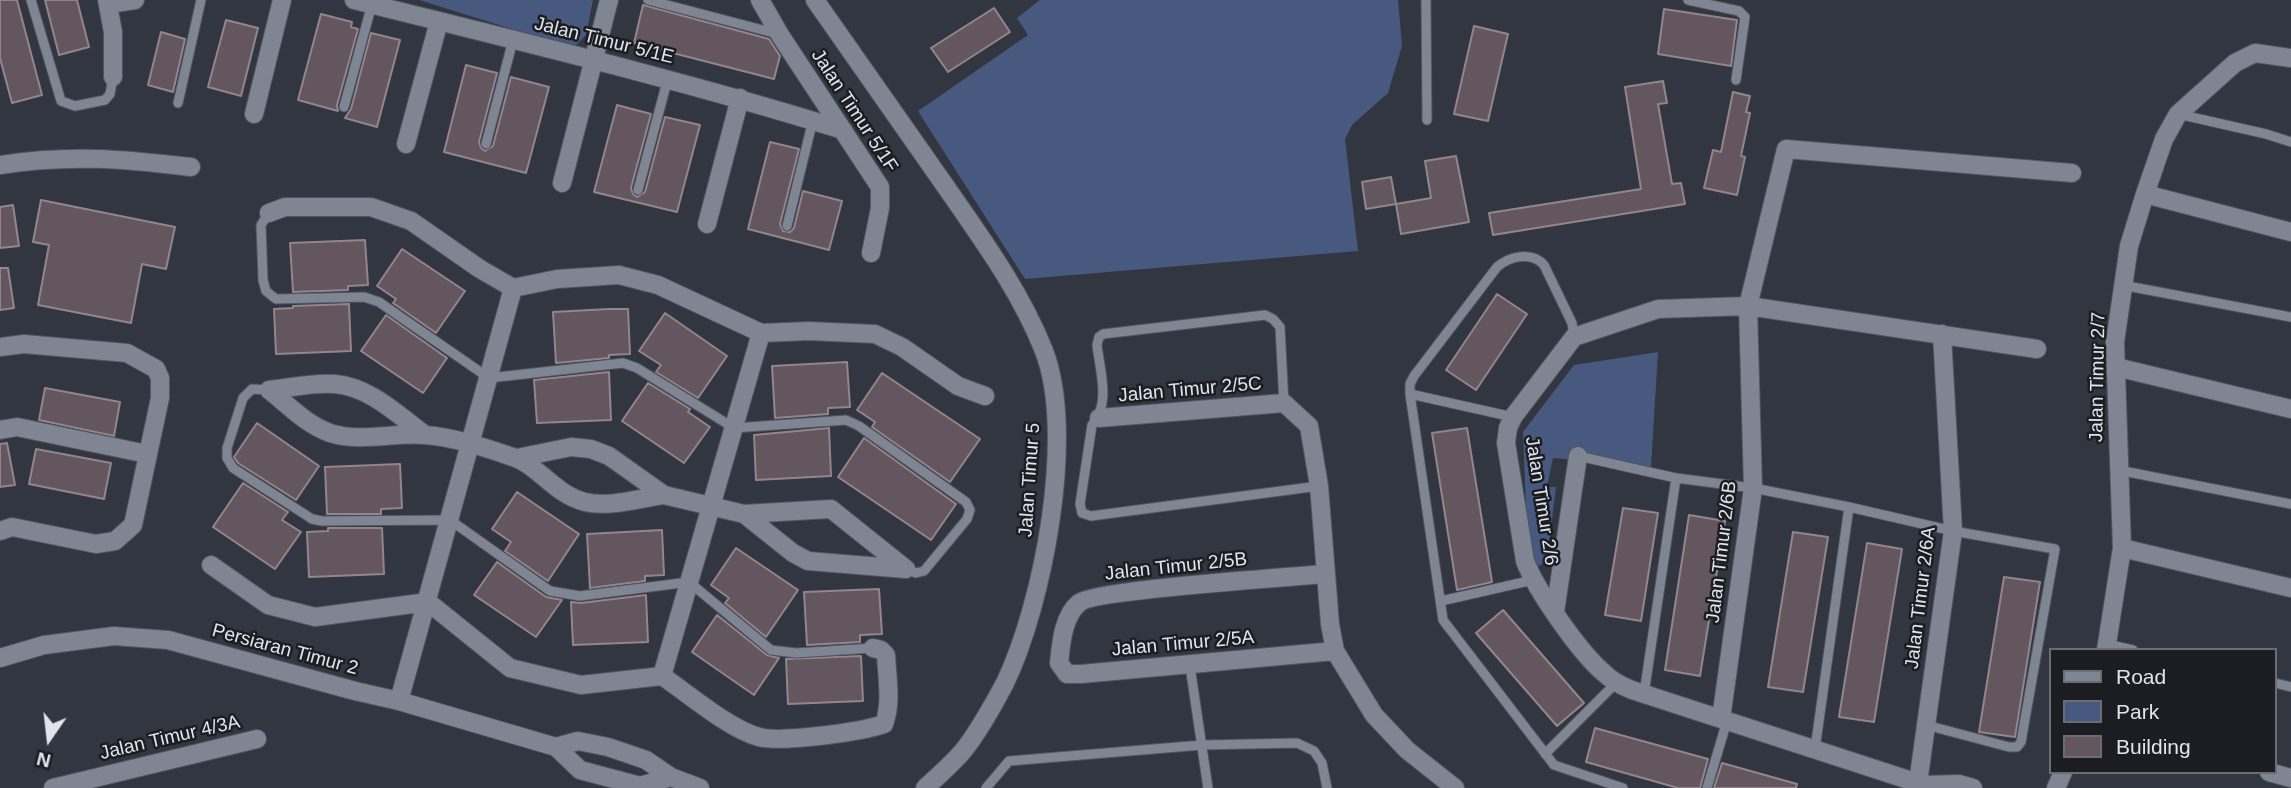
<!DOCTYPE html>
<html>
<head>
<meta charset="utf-8">
<style>
  body { margin:0 }
  #map { position:relative; width:2291px; height:788px; overflow:hidden; background:#313641; font-family:Arial,sans-serif }
  canvas { display:block }
  .legend { position:absolute; left:2049px; top:648px; width:228px; height:126px; box-sizing:border-box; background:#1b1d22; border:2px solid #6a6d73; margin:0; padding:9px 12px; list-style:none; font-size:21px; color:#e1e4ec }
  .legend li { display:flex; align-items:center; gap:14px; height:35px }
  .legend b { width:35px; border:2px solid #6a6d73 }
  .north { position:absolute; left:14px; top:704px; width:70px; height:70px; -webkit-text-stroke:5px #1b1d22; paint-order:stroke; rotate:194deg; font-size:19px; font-weight:700; line-height:28px; text-align:center; color:#e1e4ec }
  .north::after { content:''; display:block; margin:auto; width:24px; height:32px; background:#e1e4ec; clip-path:polygon(50% 0,100% 100%,50% 72%,0 100%) }
</style>
</head>
<body>
<div id="map">
<canvas width="2291" height="788"></canvas>
<ul class="legend">
<li><b style="height:9px;background:#7f8592"></b>Road</li>
<li><b style="height:19px;background:#48597f"></b>Park</li>
<li><b style="height:19px;background:#64565e"></b>Building</li>
</ul>
<div class="north">N</div>
</div>
<script>
const g = document.querySelector('canvas').getContext('2d');
g.lineJoin = 'round';
function paint(path, color) {
  g.fillStyle = color;
  g.fill(path, 'evenodd');
}
function stroke(path, color, width, dash) {
  g.strokeStyle = color;
  g.lineWidth = width;
  g.lineCap = dash ? 'butt' : 'round';
  g.setLineDash(dash || []);
  g.stroke(path);
}
function write(font, color, halo, rows, align = 'center') {
  g.font = font + ' Arial,sans-serif';
  g.lineWidth = 5;
  g.setLineDash([]);
  g.textBaseline = 'middle';
  g.strokeStyle = halo;
  g.fillStyle = color;
  for (const [text, x, y, turn = 0] of rows) {
    g.save();
    g.translate(x, y);
    g.rotate((+turn || 0) * Math.PI / 180);
    g.textAlign = isNaN(turn) ? turn : align;
    if (halo) g.strokeText(text, 0, 0);
    g.fillText(text, 0, 0);
    g.restore();
  }
}
paint(new Path2D(`
  M419 0H593L586 35 573 48Z
  M1040 0H1398L1402 46 1388 93 1352 125 1345 139 1358 251 1025 279 918 111 1028 35 1017 18Z
  M1658 352 1651 467 1553 458 1547 487H1556L1547 560 1536 568 1528 558 1523 432 1574 365Z`), '#48597f');
const building = new Path2D(`
  M0 0H17L42 95 12 103 0 58Z
  M45 0H77L89 47 59 55Z
  M643 5 769 39 780 56 774 79 634 43Z
  M994 8 1010 32 948 72 931 48Z
  M1664 9 1737 20 1731 66 1658 54Z
  M321 14 352 22 351 27 358 29 337 105 338 111 298 100Z
  M226 20 258 28 241 96 208 87Z
  M1474 26 1508 34 1488 121 1454 114Z
  M161 32 185 39 173 92 148 85Z
  M371 33 400 40 377 127 345 118 351 109Z
  M466 65 497 73 479 142 481 148 485 151 493 146 511 77 549 87 526 173 444 152Z
  M1663 81 1667 103 1658 104 1672 184 1681 183 1685 204 1493 235 1489 213 1641 189 1625 87Z
  M1733 92 1750 96 1746 112 1750 113 1741 156 1745 157 1737 195 1704 188 1713 150 1721 152Z
  M617 105 651 114 631 188 633 194 637 197 645 192 665 117 700 125 677 212 594 192Z
  M770 142 799 149 780 224 783 231 790 232 794 228 803 191 842 201 829 250 748 229Z
  M1456 156 1469 222 1401 234 1396 204 1431 198 1425 161Z
  M1391 177 1396 204 1366 209 1362 182Z
  M41 200 175 227 166 269 142 264 131 323 38 305 49 245 33 242Z
  M13 205 19 246 0 248V207Z
  M365 240 368 285 348 286V290L293 292 290 243Z
  M402 249 465 291 436 333 393 303 396 299 377 286Z
  M0 268H8L14 308 0 310Z
  M1497 294 1527 314 1476 390 1446 370Z
  M349 304 351 351 276 354 274 309 293 308V306Z
  M609 309H628L630 354 609 355V358L556 363 553 312Z
  M665 313 727 356 698 398 656 372 661 365 639 351Z
  M386 315 447 358 423 393 361 351Z
  M847 362 850 407 828 408V414L775 418 772 366Z
  M609 372 611 420 537 423 534 380Z
  M882 373 980 439 950 482 872 427 875 422 857 410Z
  M648 383 690 409 688 412 710 427 684 463 622 421Z
  M45 388 120 402 114 436 39 420Z
  M257 423 319 466 296 500 238 463 234 457Z
  M829 428 831 476 756 480 754 435Z
  M1467 428 1492 582 1457 590 1432 433Z
  M864 438 956 504 931 540 838 477Z
  M7 443 15 485 0 487V444Z
  M36 449 111 463 104 499 29 484Z
  M400 464 402 508 381 509V514H327L325 467Z
  M243 483 288 512 282 520 301 532 275 569 213 527Z
  M517 492 579 534 548 581 505 551 511 542 492 529Z
  M1623 508 1658 513 1641 621 1605 615Z
  M1689 515 1725 521 1700 676 1665 670Z
  M328 528H382L384 574 309 577 307 532 328 531Z
  M662 530 664 575 645 576V581L590 588 587 534Z
  M1793 532 1828 537 1803 692 1768 687Z
  M1867 543 1902 549 1874 722 1839 717Z
  M736 548 798 590 766 637 725 603 729 598 711 585Z
  M497 562 546 597 562 600 536 637 474 595Z
  M2004 577 2040 582 2015 737 1979 732Z
  M879 589 882 634 860 635V642L807 645 804 592Z
  M646 595 648 642 573 645 571 602 581 603Z
  M1503 610 1584 703 1557 726 1476 633Z
  M717 615 767 655 779 658 754 695 692 652Z
  M861 656 863 701 788 704 786 659Z
  M1595 728 1708 759 1700 788H1678L1586 762Z
  M1722 763 1797 784 1796 788H1714Z`);
paint(building, '#64565e');
stroke(building, '#93858d', 2);
const service = new Path2D(`
  M31 0 61 101 75 106 105 100 110 94 113 77
  M648 0 778 34
  M1426 0 1427 120
  M1688 0 1739 11 1745 17 1736 80
  M178 103 201 0
  M344 107 372 4
  M2178 114 2266 134 2291 142
  M486 144 513 40
  M638 190 668 78
  M269 213 261 225 263 280 266 291 276 299 364 297 379 302 489 378 623 363 637 368 734 428 846 420 859 426 966 502 970 510 967 519 924 571 916 573 906 569
  M787 226 813 120
  M2122 285 2291 317
  M1574 337 1572 323 1544 265C1532 251 1510 256 1497 267L1414 376 1410 384V394L1443 620 1554 765 1623 788
  M269 390 252 389 243 398 227 448V458L233 468 312 519 322 521 450 520 550 591 580 596 689 582 771 650 796 653 873 648
  M1410 394 1513 417
  M1284 403 1280 327 1273 319 1265 315 1103 334 1099 337 1097 345C1100 371 1111 404 1092 425L1080 504 1082 513 1091 516 1319 486
  M1578 456 1676 478
  M2118 470 2291 504
  M1849 507 1953 531 2055 549 2021 742 2017 747H2009L1926 725
  M1441 601 1533 580
  M2107 644 2133 650
  M1190 666 1208 788
  M2275 683 2291 687
  M1644 694 1676 478 1753 488 1849 507 1815 749
  M1545 754 1616 683
  M986 788 1009 761 1202 745 1297 743 1314 751 1322 763 1327 788
  M1707 788 1727 721`);
const minor = new Path2D(`
  M107 0 113 32V77
  M354 0C518 41 682 80 843 130
  M760 0 780 35 880 187V208L871 253
  M108 4 135 0
  M254 114 282 0
  M406 144 439 21
  M0 165C69 154 123 159 191 167
  M562 183 609 0
  M2145 194 2291 232
  M269 213 285 207H371L411 221 480 269 513 288 557 279 619 275 658 285 761 333 809 331 875 334 902 347 958 386 985 396
  M707 224 740 98
  M0 347 24 344 127 353 156 369 160 378V398L133 525 115 541 96 544 12 527 0 531
  M2116 367 2291 409
  M269 390C288 405 307 425 330 433 361 443 394 432 425 435 454 437 486 448 513 457 538 465 554 494 585 502 610 508 639 498 664 495
  M269 390C290 388 314 382 335 384 370 387 398 415 425 435
  M1099 418 1284 403 1309 426 1319 486 1330 624 1335 651 1374 715 1407 750 1455 788
  M0 430 17 427 147 454
  M517 458 571 447 591 449 609 456 664 495 744 514 831 509 906 569
  M744 514 793 553 808 561 906 569
  M2122 548 2291 588
  M211 565 268 605 315 617 428 602
  M1325 574C1292 577 1093 590 1079 603 1063 616 1061 644 1059 663L1067 674H1081L1335 651
  M428 602 510 668 581 685 662 676C689 694 729 729 759 737 781 743 861 732 884 724 892 703 887 677 886 655L881 650 873 648
  M1555 612 1578 456
  M2106 650 2122 548 2115 342 2129 246 2145 194 2164 139 2178 114 2235 63 2255 53 2291 58
  M0 658 44 645 114 636 168 640 355 691 399 701 556 747 580 770 640 786 671 777
  M662 676 761 333
  M399 701 513 288
  M1721 719 1753 488 1748 306 1786 149 2072 173
  M556 747 578 741 608 747 646 760 671 777 700 788
  M2269 772 2291 778
  M1918 783 1953 531 1942 334
  M1924 785 1959 784 1973 788
  M53 788 257 739
  M1927 788 1918 783 1632 690C1622 686 1612 681 1604 673 1580 653 1536 590 1525 561L1506 443 1508 428 1513 417 1574 337 1658 309 1748 306 2037 349
  M2056 788 2063 772`);
const tertiary = new Path2D(`
  M815 0C859 62 902 125 946 187 982 239 1021 292 1044 351 1076 434 1043 604 1005 683 995 702 976 735 963 751 952 764 938 776 925 788`);
stroke(service, '#51555e', 11);
stroke(minor, '#51555e', 20);
stroke(tertiary, '#51555e', 20);
stroke(service, '#7f8592', 9);
stroke(minor, '#7f8592', 18);
stroke(tertiary, '#7f8592', 18);
write('19px', '#e1e4ec', '#1b1d22', [
  ["Jalan Timur 5/1E",604,41,14],
  ["Jalan Timur 5/1F",854,111,57],
  ["Jalan Timur 2/7",2098,377,-89],
  ["Jalan Timur 2/5C",1190,390,-5],
  ["Jalan Timur 5",1030,480,-86],
  ["Jalan Timur 2/6",1541,501,81],
  ["Jalan Timur 2/6B",1722,552,-83],
  ["Jalan Timur 2/5B",1176,567,-6],
  ["Jalan Timur 2/6A",1921,598,-83],
  ["Jalan Timur 2/5A",1183,644,-5],
  ["Persiaran Timur 2",285,650,15],
  ["Jalan Timur 4/3A",170,738,-13]
]);
</script>
</body>
</html>
